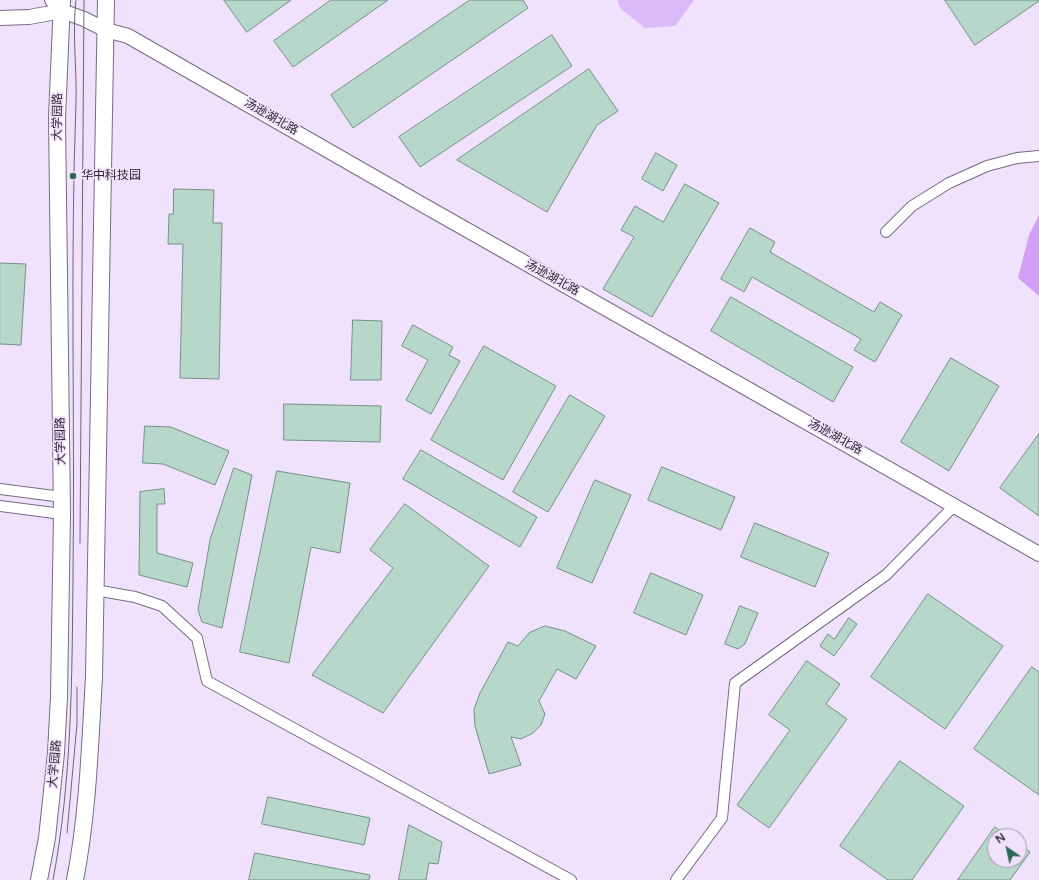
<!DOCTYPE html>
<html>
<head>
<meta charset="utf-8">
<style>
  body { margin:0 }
  #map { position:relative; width:1039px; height:880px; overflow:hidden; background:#f0e2fc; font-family:"Varela Round",sans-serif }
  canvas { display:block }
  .north { position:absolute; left:987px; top:828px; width:40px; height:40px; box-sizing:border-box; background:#f0e2fc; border:1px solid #a298ac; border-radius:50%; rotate:326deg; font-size:11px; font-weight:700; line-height:16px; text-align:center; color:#2e2933 }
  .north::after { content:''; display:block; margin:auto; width:14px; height:18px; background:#296856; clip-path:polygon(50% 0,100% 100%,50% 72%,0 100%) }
</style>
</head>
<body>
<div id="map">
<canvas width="1039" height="880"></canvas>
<div class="north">N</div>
</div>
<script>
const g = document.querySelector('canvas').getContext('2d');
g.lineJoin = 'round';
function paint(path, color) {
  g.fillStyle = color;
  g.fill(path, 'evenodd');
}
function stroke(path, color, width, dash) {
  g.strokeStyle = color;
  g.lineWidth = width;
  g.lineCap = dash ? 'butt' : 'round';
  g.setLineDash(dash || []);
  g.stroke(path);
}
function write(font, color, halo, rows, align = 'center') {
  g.font = font + ' "Varela Round","Noto Sans SC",sans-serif';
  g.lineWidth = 3.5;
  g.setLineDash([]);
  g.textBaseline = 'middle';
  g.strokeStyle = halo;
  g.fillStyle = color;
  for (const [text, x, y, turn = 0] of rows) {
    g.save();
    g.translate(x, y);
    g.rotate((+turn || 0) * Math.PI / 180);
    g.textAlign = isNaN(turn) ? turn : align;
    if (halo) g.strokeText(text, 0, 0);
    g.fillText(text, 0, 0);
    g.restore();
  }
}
paint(new Path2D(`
  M617 0H694L675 26 645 28 621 9Z`), '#dcb9f9');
paint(new Path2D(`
  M1039 215V296L1018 278 1029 235Z`), '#d2a1f7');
const building = new Path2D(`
  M224 0H291L247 32Z
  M331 0H388L293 67 274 41Z
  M470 0H523L528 8 353 128 331 95Z
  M945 0H1039V1L975 45Z
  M552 35 572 66 420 167 399 137Z
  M589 69 618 111 597 125 547 212 457 160Z
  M656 153 677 165 663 191 642 179Z
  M685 184 719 203 652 317 603 289 634 237 621 230 635 206 663 222Z
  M174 189 214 190 213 223H222L219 379 180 378 183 244H168L169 214H173Z
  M750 228 775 242 770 252 874 312 880 302 902 315 875 362 854 350 861 339 752 277 744 292 721 279Z
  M0 263 26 264 21 345 0 344Z
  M731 297 853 367 833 402 711 331Z
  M353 320 382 321 381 380H351Z
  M413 325 453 347 449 355 460 361 431 414 406 400 428 360 402 346Z
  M484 346 556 386 503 480 431 440Z
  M951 358 999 386 949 471 901 442Z
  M570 395 605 416 548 512 513 492Z
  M284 404 381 406 380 442 284 440Z
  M145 426 171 427 229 451 215 485 163 464 143 463Z
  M1039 434V516L1000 488Z
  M421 450 537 517 520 547 403 479Z
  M662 467 735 497 721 530 648 500Z
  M234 468 252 475 222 628 202 622 198 610 210 540Z
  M277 471 350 483 340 553 311 547 289 663 240 652Z
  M595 480 631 495 592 583 557 568Z
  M164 489 165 504H157V553L193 563 187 587 139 575 140 492Z
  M405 504 489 566 383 713 312 675 393 568 370 550Z
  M755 523 829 553 815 587 741 557Z
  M651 573 703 595 686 635 634 613Z
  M928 594 1003 646 945 729 871 677Z
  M740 606 758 613 745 644 738 649 725 644Z
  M849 618 857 624 834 656 820 646 828 634 834 639Z
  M545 626 565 631 596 646 576 679 557 669 539 701 545 714 541 725 533 733 521 739 511 737 521 765 489 774 475 726 474 709 480 693 508 642 518 646 529 633Z
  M807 661 840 684 826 704 847 719 769 828 737 805 790 730 769 715Z
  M1032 667 1039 672V795L974 749Z
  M900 761 964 806 912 880H888L840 846Z
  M268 797 370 818 364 845 262 824Z
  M409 825 442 842 438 864 429 863 426 880H399Z
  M995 827 1008 836H995V860H1019V844L1030 852 1010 880H958Z
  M255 853 370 875 369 880H249Z`);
paint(building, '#b7d7cb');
stroke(building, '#739086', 1);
const street = new Path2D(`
  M886 232 912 206 949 183 987 166 1017 158 1039 156
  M0 489 62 497
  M0 506 62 514
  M95 590 135 597 162 606 197 638 207 681 571 880
  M676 880 722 818 735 683 886 575 955 505`);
const secondary = new Path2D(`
  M52 0 62 11 84 19 106 30 128 36 423 205 1039 554
  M0 18 29 17 62 11`);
const primary = new Path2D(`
  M39 880 47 838 56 753 59 697 62 514 57 118 62 0
  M75 880C88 813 90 745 94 677L106 0`);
stroke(street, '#776b81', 12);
stroke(secondary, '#776b81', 16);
stroke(primary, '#776b81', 18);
stroke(street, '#fff', 10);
stroke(secondary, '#fff', 14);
stroke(primary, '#fff', 16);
stroke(new Path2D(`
  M80 543 84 0
  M67 833 77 724V687
  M53 880C72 780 72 677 73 576 75 418 70 260 76 102 77 68 72 34 76 0`), '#6c6473', 1);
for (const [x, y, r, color] of [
  [73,176,4,"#296856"]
]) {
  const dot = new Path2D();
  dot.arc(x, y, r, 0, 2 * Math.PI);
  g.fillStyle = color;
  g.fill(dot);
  stroke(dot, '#f0e2fc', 1.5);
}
write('12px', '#2e2933', '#f0e2fc', [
  ["大学园路",58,117,-89],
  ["汤逊湖北路",271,117,30],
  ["汤逊湖北路",552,278,29],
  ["汤逊湖北路",835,437,29],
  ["大学园路",61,441,-91],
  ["大学园路",55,764,-85]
]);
write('12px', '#2e2933', '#f0e2fc', [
  ["华中科技园",81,176]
], 'left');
</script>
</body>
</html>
